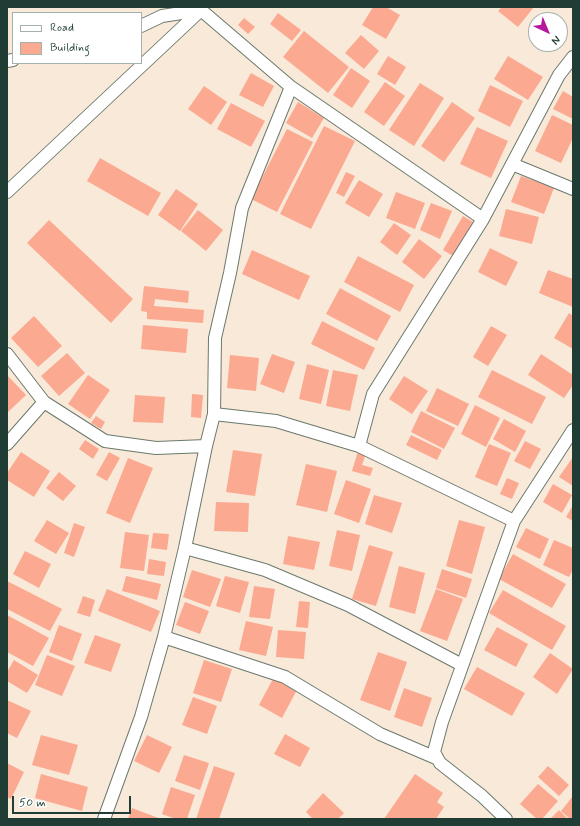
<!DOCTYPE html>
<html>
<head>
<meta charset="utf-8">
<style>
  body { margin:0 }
  #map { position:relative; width:580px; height:826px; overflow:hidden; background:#f8e9d8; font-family:Mynerve,sans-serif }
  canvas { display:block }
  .frame { position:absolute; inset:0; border:8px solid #1f3d34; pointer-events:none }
  .legend { position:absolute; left:12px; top:12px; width:130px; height:52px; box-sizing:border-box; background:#fff; border:1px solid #a5b1ae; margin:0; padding:5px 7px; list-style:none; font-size:12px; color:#1f3d34 }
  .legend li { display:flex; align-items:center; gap:8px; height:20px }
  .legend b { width:20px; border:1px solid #a5b1ae }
  .north { position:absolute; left:528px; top:12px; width:40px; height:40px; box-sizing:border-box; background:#fff; border:1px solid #a5b1ae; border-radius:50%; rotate:136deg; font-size:11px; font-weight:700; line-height:16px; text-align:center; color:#1f3d34 }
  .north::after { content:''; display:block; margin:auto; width:14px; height:18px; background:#b5179e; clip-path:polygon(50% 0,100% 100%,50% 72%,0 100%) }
  .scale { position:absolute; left:12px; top:796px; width:119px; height:18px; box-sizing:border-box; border:2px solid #1f3d34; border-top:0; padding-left:5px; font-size:12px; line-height:14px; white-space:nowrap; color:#1f3d34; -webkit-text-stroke:3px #fff; paint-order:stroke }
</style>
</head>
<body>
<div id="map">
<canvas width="580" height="826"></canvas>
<div class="frame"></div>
<ul class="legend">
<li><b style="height:5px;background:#fff"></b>Road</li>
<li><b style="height:11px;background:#fca992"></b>Building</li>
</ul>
<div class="north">N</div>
<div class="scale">50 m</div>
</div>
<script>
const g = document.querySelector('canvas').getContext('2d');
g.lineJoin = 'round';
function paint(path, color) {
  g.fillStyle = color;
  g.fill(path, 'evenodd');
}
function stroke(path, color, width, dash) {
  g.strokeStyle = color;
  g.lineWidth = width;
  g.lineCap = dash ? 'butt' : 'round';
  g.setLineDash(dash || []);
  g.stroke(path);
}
paint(new Path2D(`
  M373 7H386L400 15 386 39 362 25Z
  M502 7H534L518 27 498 11Z
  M278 13 301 30 292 41 270 24Z
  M244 18 255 27 248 34 238 25Z
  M304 31 349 67 328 93 283 57Z
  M361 35 379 51 364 69 345 53Z
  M388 56 406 67 395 85 377 74Z
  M508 56 543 77 528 100 494 79Z
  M351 68 370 81 352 108 333 95Z
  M251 73 274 86 263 107 239 95Z
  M385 82 405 96 384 126 364 112Z
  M420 83 444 98 414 146 389 130Z
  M490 85 523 101 510 127 478 111Z
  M204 86 227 102 211 125 188 109Z
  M563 91 573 97V119L553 109Z
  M298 102 324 118 312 138 286 123Z
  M452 102 475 118 444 162 421 146Z
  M231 103 265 121 251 147 217 129Z
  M552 115 573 125V138L561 163 535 151Z
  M324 126 355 141 311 229 280 214Z
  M477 127 508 141 491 178 460 164Z
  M287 129 313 142 277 212 251 199Z
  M100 158 161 193 148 216 87 181Z
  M346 172 355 176 344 197 336 193Z
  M521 176 554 188 544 214 511 202Z
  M359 180 383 194 369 217 345 203Z
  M176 189 198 204 180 231 158 215Z
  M396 192 425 203 415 229 386 218Z
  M431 203 452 211 440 239 420 230Z
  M506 209 539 217 532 244 499 236Z
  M198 210 223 230 206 251 181 231Z
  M463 216 473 222 453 256 443 250Z
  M49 220 133 299 111 323 27 243Z
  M394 223 411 235 397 255 380 242Z
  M419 239 442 256 424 279 402 262Z
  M490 248 518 262 506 286 478 272Z
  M252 250 310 276 299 300 242 274Z
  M358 256 414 285 400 312 344 282Z
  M548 270 573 279V307L539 293Z
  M144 286 189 291 188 303 155 299 154 306 204 310 203 323 147 319V312L141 311Z
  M340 288 391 316 377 341 326 314Z
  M569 313 573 316V349L554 338Z
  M34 316 62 346 38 367 11 338Z
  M322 321 375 348 364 370 311 344Z
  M143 325 188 329 186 353 141 349Z
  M491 326 507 335 488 366 473 357Z
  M67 353 85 373 59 396 41 376Z
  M272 354 295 362 284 393 260 384Z
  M541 354 573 375V385L564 398 528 375Z
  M230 355 259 358 256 391 227 388Z
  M307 364 329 370 321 404 299 399Z
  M333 370 358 375 350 411 326 406Z
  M492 370 546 397 532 424 478 397Z
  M7 375 26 395 7 413Z
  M88 375 110 390 90 419 68 404Z
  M404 376 428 391 412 414 389 399Z
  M437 388 469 404 458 426 426 411Z
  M192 394 203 395 201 418 191 417Z
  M135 395 165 397 163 423 133 422Z
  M475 405 500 418 486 447 461 434Z
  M421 411 455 428 444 449 411 432Z
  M96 416 105 422 101 429 91 423Z
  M504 419 526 431 515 452 493 439Z
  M411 435 442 450 437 460 406 445Z
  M85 440 99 449 93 459 79 449Z
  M525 441 541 449 530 469 514 461Z
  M489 444 511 453 497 486 475 477Z
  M233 450 262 454 255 496 226 492Z
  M358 451 366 453 362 465 373 468 370 476 352 471Z
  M21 452 50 471 34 497 7 480V473Z
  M109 452 120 458 107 481 96 475Z
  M573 457V486L559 477Z
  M128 458 153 468 130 523 106 513Z
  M306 464 337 471 327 512 296 505Z
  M59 472 76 486 63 501 46 488Z
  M507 478 519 483 512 499 500 494Z
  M346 480 371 489 359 523 334 514Z
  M553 484 572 495 562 513 543 502Z
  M374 495 402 503 392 533 365 524Z
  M216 502 249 503 248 532 214 531Z
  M573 505V521L566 517Z
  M47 520 69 533 56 554 34 541Z
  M459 520 485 527 472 574 446 566Z
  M74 523 85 527 74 557 64 553Z
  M526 528 549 539 540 559 516 547Z
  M337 530 360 535 352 571 329 566Z
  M125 532 149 535 144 571 120 568Z
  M153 533 169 534 167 550 151 548Z
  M288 536 320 542 314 570 283 564Z
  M554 540 573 548V569L569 577 543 565Z
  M369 545 393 552 376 606 352 599Z
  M25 551 51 564 39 588 13 574Z
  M513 554 566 584 552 608 499 579Z
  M149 559 166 562 164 576 147 574Z
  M399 566 425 573 415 614 389 607Z
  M442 569 472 579 466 598 436 588Z
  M192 570 221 579 210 607 183 597Z
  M126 576 161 584 157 600 122 591Z
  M225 576 249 582 240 613 216 606Z
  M7 581 62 609 50 631 7 609Z
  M254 586 275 589 270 619 249 617Z
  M107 589 160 611 151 632 98 611Z
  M436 589 463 599 447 641 420 631Z
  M503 590 566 626 552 650 489 613Z
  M83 596 95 600 90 617 77 613Z
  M299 601 310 602 308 628 296 627Z
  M185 602 209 611 200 634 176 625Z
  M7 615 49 638 33 666 7 652Z
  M246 621 273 627 266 656 239 650Z
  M59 625 82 634 72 661 49 652Z
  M497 627 528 644 516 667 484 650Z
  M278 630 306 632 304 659 276 657Z
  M95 635 121 644 111 672 84 663Z
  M378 652 407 662 390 711 360 700Z
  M550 653 573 669 557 694 533 677Z
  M47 655 75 666 62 696 35 685Z
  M14 660 38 675 27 693 7 681V672Z
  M204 660 232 669 221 702 193 693Z
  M477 667 525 693 512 716 464 689Z
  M275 675 298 688 282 718 259 705Z
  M404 688 432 698 422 727 394 717Z
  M193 697 217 706 207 734 182 725Z
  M7 700 31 711 17 738 7 733Z
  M285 734 310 748 300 767 274 754Z
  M41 735 78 745 69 775 32 765Z
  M147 735 172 747 159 773 134 761Z
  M184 755 209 763 200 790 175 781Z
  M7 763 24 772 11 799 7 797Z
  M214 766 235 773 219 819H196Z
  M548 766 569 785 559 796 538 777Z
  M41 774 88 787 82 811 35 798Z
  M415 774 443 793 437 802 444 807 436 819H384Z
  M538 784 558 801 542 819H537L520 804Z
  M171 787 195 795 187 819H176L162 814Z
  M323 793 344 813 338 819H313L306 812Z
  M573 796V819H570L561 811Z
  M132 808 161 819H128Z
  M559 810 568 819H550Z`), '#fca992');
const minor = new Path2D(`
  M141 26 162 16 201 10 291 87 242 208 230 273 215 338 214 414 276 421 359 446 514 521
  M7 61 13 60
  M291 87 483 219 559 75 573 57
  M512 164 573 189
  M7 192 202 9
  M7 354 44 402 105 441 156 448 206 446 214 414
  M7 444 44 402
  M206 446 185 548 164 637 285 677 380 734 436 758
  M359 446 373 394 483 219
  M185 548 265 570 348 605 462 665
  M104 819 141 717 164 637
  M506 819 482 796 440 763 434 752 442 722 514 521 573 430`);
stroke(minor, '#6b796d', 14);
stroke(minor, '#fff', 12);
</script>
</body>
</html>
